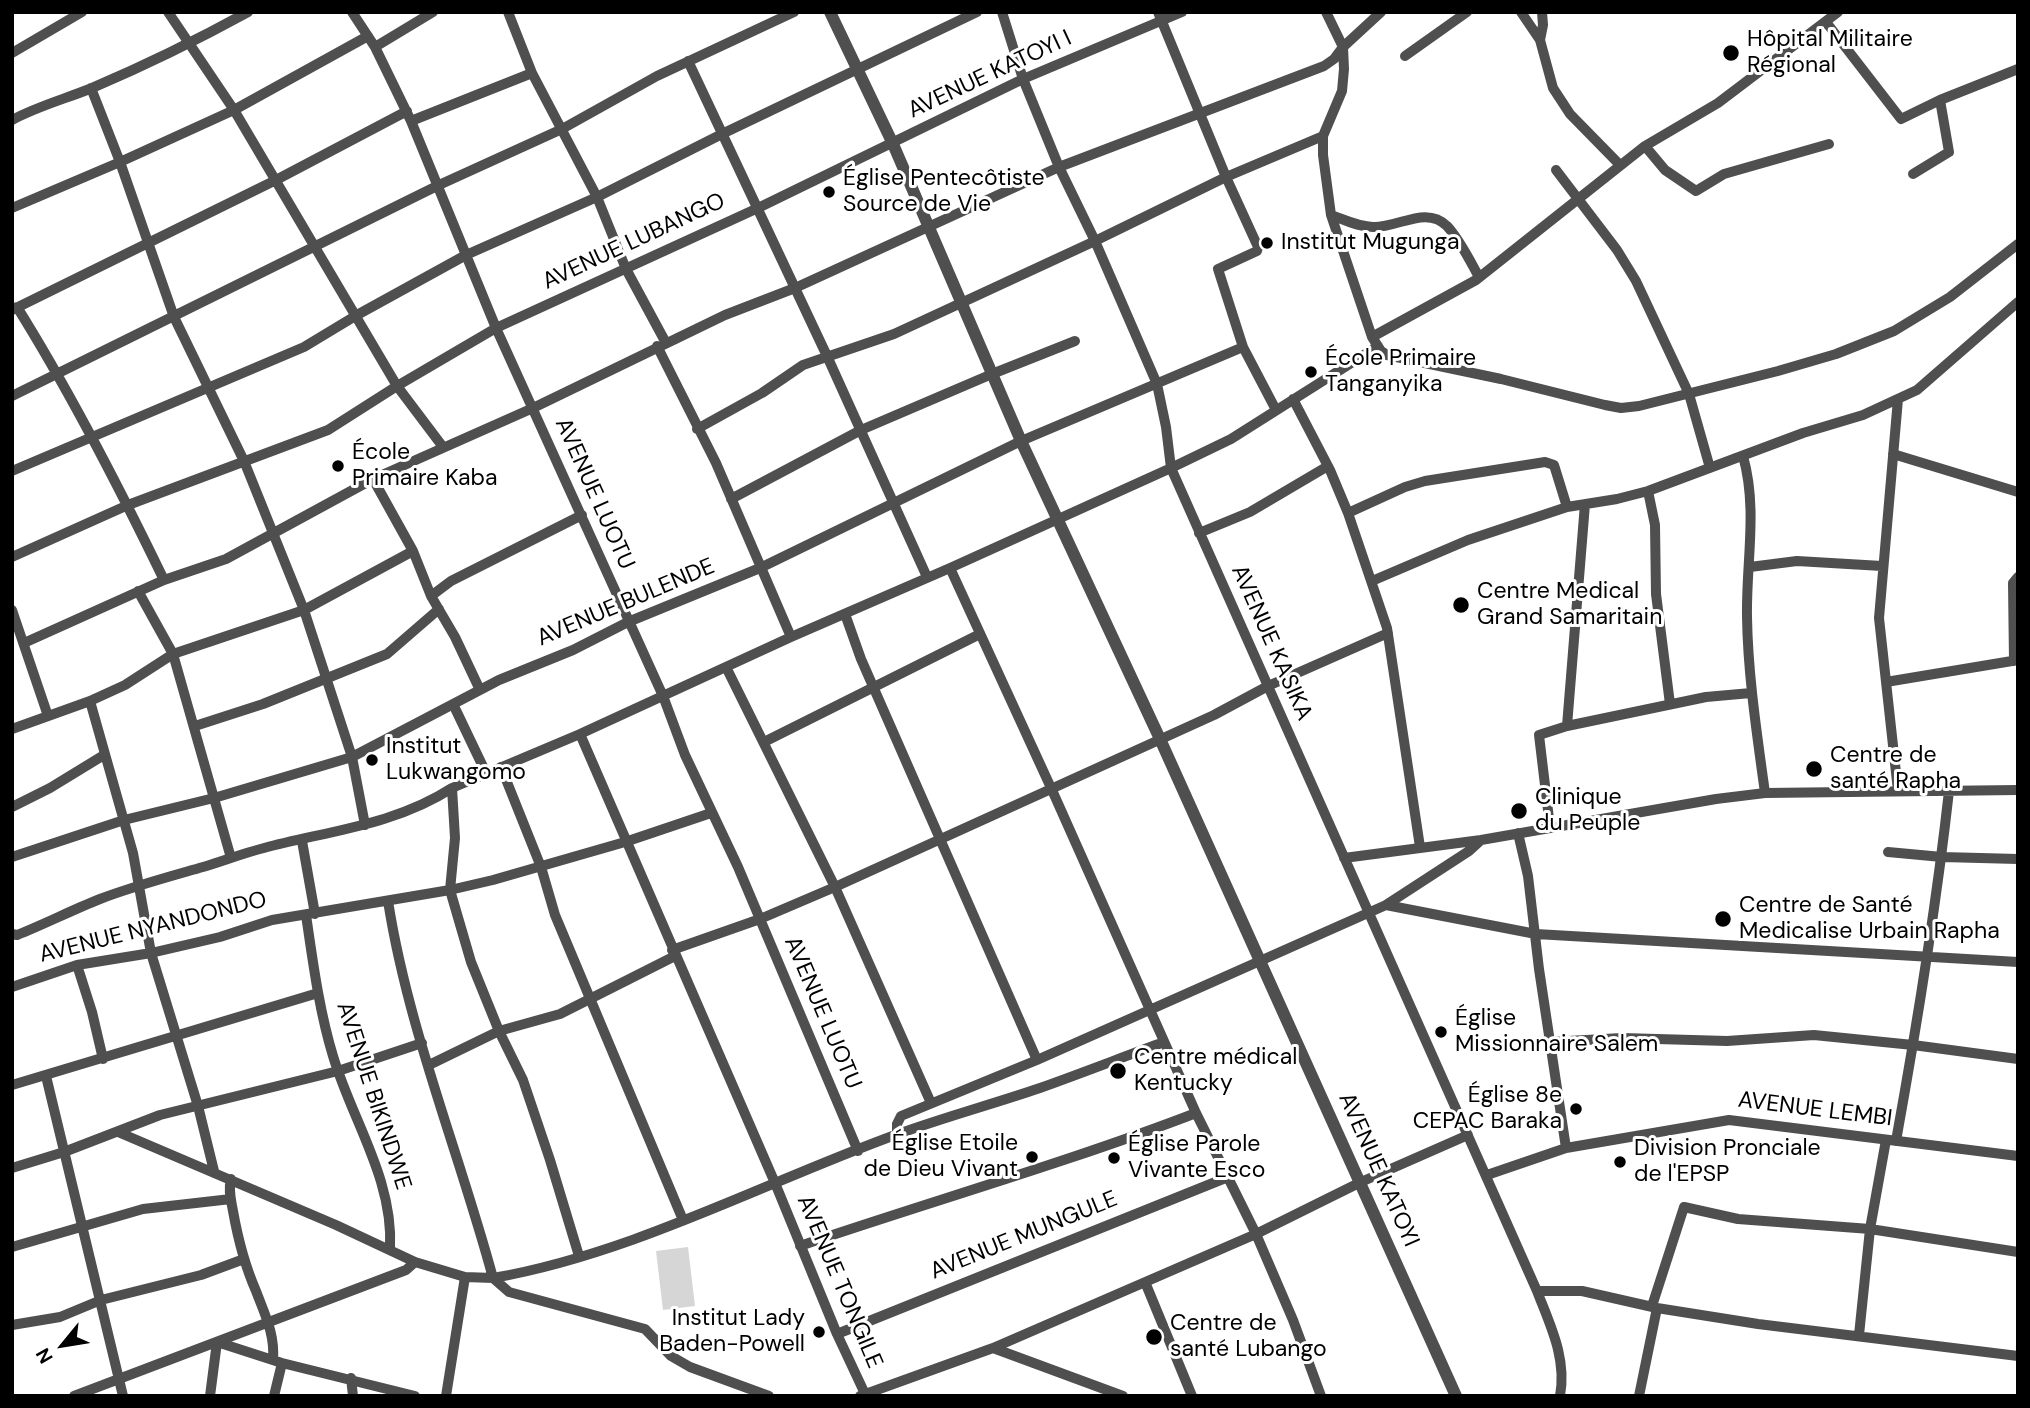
<!DOCTYPE html>
<html>
<head>
<meta charset="utf-8">
<style>
  body { margin:0 }
  #map { position:relative; width:2030px; height:1408px; overflow:hidden; background:#fff; font-family:"DM Sans",sans-serif }
  canvas { display:block }
  .frame { position:absolute; inset:0; border:14px solid #000; pointer-events:none }
  .north { position:absolute; left:28px; top:1310px; width:70px; height:70px; -webkit-text-stroke:5px #fff; paint-order:stroke; rotate:240deg; font-size:19px; font-weight:700; line-height:28px; text-align:center; color:#000 }
  .north::after { content:''; display:block; margin:auto; width:24px; height:32px; background:#000; clip-path:polygon(50% 0,100% 100%,50% 72%,0 100%) }
</style>
</head>
<body>
<div id="map">
<canvas width="2030" height="1408"></canvas>
<div class="frame"></div>
<div class="north">N</div>
</div>
<script>
const g = document.querySelector('canvas').getContext('2d');
g.lineJoin = 'round';
function paint(path, color) {
  g.fillStyle = color;
  g.fill(path, 'evenodd');
}
function stroke(path, color, width, dash) {
  g.strokeStyle = color;
  g.lineWidth = width;
  g.lineCap = dash ? 'butt' : 'round';
  g.setLineDash(dash || []);
  g.stroke(path);
}
function write(font, color, halo, rows, align = 'center') {
  g.font = font + ' "DM Sans",sans-serif';
  g.lineWidth = 6;
  g.setLineDash([]);
  g.textBaseline = 'middle';
  g.strokeStyle = halo;
  g.fillStyle = color;
  for (const [text, x, y, turn = 0] of rows) {
    g.save();
    g.translate(x, y);
    g.rotate((+turn || 0) * Math.PI / 180);
    g.textAlign = isNaN(turn) ? turn : align;
    if (halo) g.strokeText(text, 0, 0);
    g.fillText(text, 0, 0);
    g.restore();
  }
}
paint(new Path2D(`
  M688 1247 695 1306 663 1310 656 1251Z`), '#d6d6d6');
stroke(new Path2D(`
  M168 12 234 110 397 386 443 447
  M352 12 375 47 411 121 496 328 663 696 685 755 738 867 858 1151
  M508 12 532 73 597 197 626 269 666 343
  M1002 12 1023 79 1059 167 1095 241 1157 384 1166 427 1171 468 1537 1291C1550 1325 1567 1358 1560 1396
  M1158 12 1226 177 1258 247 1257 251 1218 269 1243 347 1276 410
  M1326 12 1343 47 1344 69 1342 91 1323 136V155L1331 215 1372 337 1381 351 1387 355 1501 379 1605 405 1621 408 1639 406 1778 371 1836 354 1894 331 1950 297 2018 244
  M1521 12 1540 40 1553 88 1570 114 1620 165
  M1826 22 1901 119 1940 100 2018 69
  M1540 40 1543 25 1542 12
  M375 47 433 12
  M12 53 82 12
  M1405 56 1467 12
  M688 61 827 356 927 577
  M91 88 120 162 174 317 244 461 304 610 352 757 365 825
  M12 120C38 106 65 99 92 88 146 65 197 40 248 12
  M411 121 532 73
  M1645 146 1665 170 1696 191 1724 174 1829 144
  M1556 170 1617 250 1636 281 1689 394 1710 468
  M1913 174 1949 152 1940 100
  M12 208 120 162 234 110 368 36
  M1331 215C1345 220 1359 227 1373 227 1398 228 1426 205 1447 226 1460 240 1470 261 1479 277
  M17 307C72 395 119 487 164 580
  M12 310 276 180 407 111
  M1372 337 1476 280 1645 146 1718 103 1838 12
  M657 346 716 463 791 637
  M12 396 439 185 562 129 657 76 794 12
  M1293 399 1330 470 1348 513 1387 628 1420 847
  M697 429 762 393 803 365 894 334 1095 241 1226 177 1323 136
  M1893 454 2018 492
  M1743 456C1758 509 1746 562 1747 617 1748 676 1757 734 1765 793
  M12 471 304 347 357 315 466 255 597 197 724 133 977 12
  M373 479 413 551 431 596 455 637 480 690
  M1648 491 1655 525 1656 594 1670 704
  M731 499 861 430 992 374 1075 341
  M1348 513 1405 487 1425 481 1545 462 1554 465 1567 507
  M1199 533 1250 512 1328 466
  M12 557 128 505 328 430 397 386 496 328 758 208 1023 79 1182 12
  M1750 567 1797 561 1882 566
  M950 568 1052 790 1196 1113 1256 1234 1293 1320 1321 1396
  M1372 581 1468 540 1567 507 1617 499 1648 491 1803 433 1863 415 1917 390 2018 302
  M138 591 173 654 231 858
  M431 596 451 581 582 515
  M12 610 48 716
  M845 614 861 659 1037 1060
  M24 643 164 580 226 559 373 479 533 408 725 315 795 288 1059 167 1324 66 1334 59 1343 47 1381 12
  M2014 661 2013 583 2018 577
  M726 667 835 887 931 1103
  M1886 682 2018 660
  M90 701 133 853 151 953 198 1106 214 1171
  M453 704 486 773
  M195 726 263 704 387 654 439 609
  M1567 726 1585 504
  M12 729 90 701 125 685 173 654 304 610 413 551
  M580 734 775 1183 837 1334 866 1396
  M764 742 980 634
  M501 767 541 867 555 915 683 1220
  M452 788 455 838 450 890 471 962 499 1031 523 1080 550 1160 579 1256
  M1898 791 1879 618 1898 399
  M12 807 50 788 104 755
  M1550 827 1539 735 1567 726 1706 697 1751 693
  M1518 833 1528 876 1539 969 1566 1148
  M302 841 315 914
  M1888 852 1942 857 2018 859
  M12 857 124 820 214 798 352 757 499 680 573 650 628 622 760 568 1021 441 1243 347
  M1344 858 1481 840 1716 799 1765 793 2018 790
  M388 901C408 1029 459 1152 493 1278 632 1254 765 1182 898 1134 945 1117 993 1104 1040 1088 1082 1073 1123 1057 1164 1042
  M1386 905 1536 934 2018 962
  M306 915C313 962 319 1010 333 1056 352 1120 394 1180 390 1249
  M12 934 17 935C45 924 72 910 100 899 134 886 168 877 203 867 223 861 244 853 264 848 328 831 395 825 452 788L580 734 791 637 950 568 1171 468 1231 439 1378 346
  M672 950 760 919 835 887 1214 715 1268 686 1388 633
  M77 965 92 1012 103 1059
  M12 987 77 965 151 953 220 937 272 920 450 890 493 880 625 842 711 813
  M1550 1042 1622 1038 1727 1041 1814 1035 1913 1045 2018 1059
  M429 1065 499 1031 560 1014 675 956
  M46 1076 123 1396
  M12 1085 318 993
  M118 1132 336 1225 415 1262 465 1277 493 1278 509 1292 645 1329 671 1356 690 1367 769 1396
  M897 1134V1124L901 1116 1037 1060 1386 905 1469 851 1481 840
  M1896 1141C1917 1025 1936 908 1949 791
  M12 1168 64 1152 160 1115 338 1071 422 1043
  M1487 1175 1566 1148 1729 1120 2018 1156
  M231 1179C228 1190 231 1200 233 1211 238 1239 245 1266 256 1291 265 1315 275 1334 273 1360
  M800 1246C932 1201 1066 1163 1196 1113
  M12 1247 143 1209 231 1199
  M1145 1282 1192 1396
  M1537 1291H1582L1657 1308 1758 1324 2018 1356
  M1652 1306 1684 1207 1738 1219 1870 1229 2018 1252
  M12 1325 60 1317 101 1300 201 1275 244 1259
  M837 1334 1228 1177
  M1859 1335 1870 1229 1886 1140
  M993 1348 1123 1396
  M351 1378 353 1396
  M74 1396 406 1270 415 1262
  M210 1396 217 1342 282 1363 415 1396
  M274 1396 282 1363
  M446 1396 465 1277
  M860 1396 993 1348 1256 1234 1361 1182 1468 1135
  M1639 1396 1657 1308`), '#4f4f4f', 10);
stroke(new Path2D(`
  M830 12 893 144 1021 441 1160 739 1456 1396`), '#4f4f4f', 12);
for (const [x, y, r, color] of [
  [1731,53,9,"#000"],
  [829,192,7,"#000"],
  [1267,243,7,"#000"],
  [1311,372,7,"#000"],
  [338,466,7,"#000"],
  [1461,605,9,"#000"],
  [372,760,7,"#000"],
  [1814,769,9,"#000"],
  [1519,811,9,"#000"],
  [1723,919,9,"#000"],
  [1441,1032,7,"#000"],
  [1118,1071,9,"#000"],
  [1576,1109,7,"#000"],
  [1032,1157,7,"#000"],
  [1114,1158,7,"#000"],
  [1620,1162,7,"#000"],
  [819,1332,7,"#000"],
  [1154,1337,9,"#000"]
]) {
  const dot = new Path2D();
  dot.arc(x, y, r, 0, 2 * Math.PI);
  g.fillStyle = color;
  g.fill(dot);
  stroke(dot, '#fff', 2.5);
}
write('23px', '#000', '#fff', [
  ["Hôpital Militaire",1747,40],
  ["Régional",1747,66],
  ["Église Pentecôtiste",843,179],
  ["Source de Vie",843,205],
  ["Institut Mugunga",1281,243],
  ["École Primaire",1325,359],
  ["Tanganyika",1325,385],
  ["École",352,453],
  ["Primaire Kaba",352,479],
  ["Centre Medical",1477,592],
  ["Grand Samaritain",1477,618],
  ["Institut",386,747],
  ["Lukwangomo",386,773],
  ["Centre de",1830,756],
  ["santé Rapha",1830,782],
  ["Clinique",1535,798],
  ["du Peuple",1535,824],
  ["Centre de Santé",1739,906],
  ["Medicalise Urbain Rapha",1739,932],
  ["Église",1455,1019],
  ["Missionnaire Salem",1455,1045],
  ["Centre médical",1134,1058],
  ["Kentucky",1134,1084],
  ["Église 8e",1562,1096,"right"],
  ["CEPAC Baraka",1562,1122,"right"],
  ["Église Etoile",1018,1144,"right"],
  ["de Dieu Vivant",1018,1170,"right"],
  ["Église Parole",1128,1145],
  ["Vivante Esco",1128,1171],
  ["Division Pronciale",1634,1149],
  ["de l'EPSP",1634,1175],
  ["Institut Lady",805,1319,"right"],
  ["Baden-Powell",805,1345,"right"],
  ["Centre de",1170,1324],
  ["santé Lubango",1170,1350]
], 'left');
write('23px', '#000', '#fff', [
  ["AVENUE KATOYI I",990,75,-25],
  ["AVENUE LUBANGO",634,242,-25],
  ["AVENUE LUOTU",594,494,66],
  ["AVENUE BULENDE",626,603,-23],
  ["AVENUE KASIKA",1271,643,66],
  ["AVENUE NYANDONDO",153,928,-14],
  ["AVENUE LUOTU",822,1013,67],
  ["AVENUE BIKINDWE",373,1096,72],
  ["AVENUE LEMBI",1815,1110,7],
  ["AVENUE KATOYI",1378,1170,66],
  ["AVENUE MUNGULE",1024,1236,-22],
  ["AVENUE TONGILE",839,1282,67]
]);
</script>
</body>
</html>
